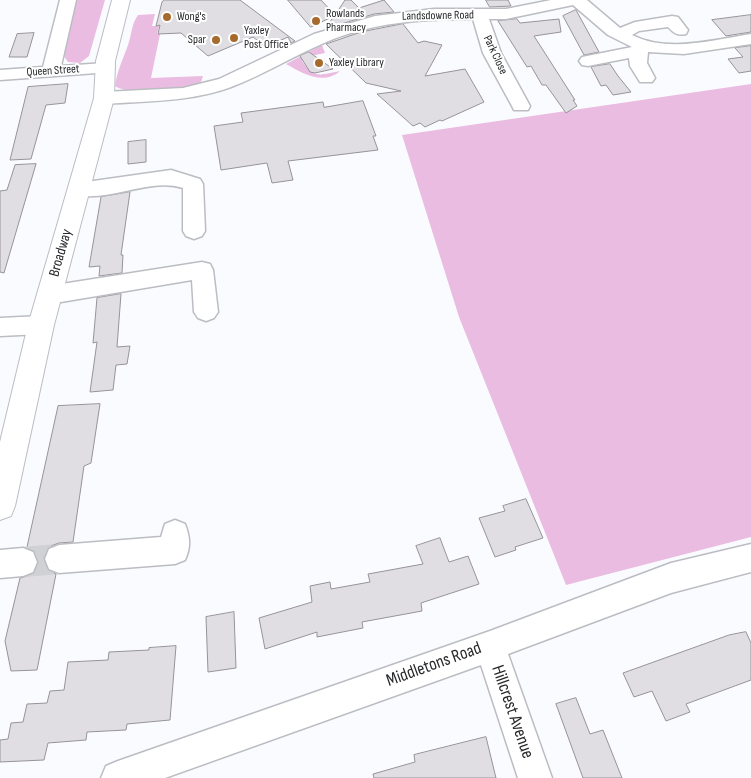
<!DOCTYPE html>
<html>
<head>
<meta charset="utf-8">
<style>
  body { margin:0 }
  canvas { display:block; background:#fafbff }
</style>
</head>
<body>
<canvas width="751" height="778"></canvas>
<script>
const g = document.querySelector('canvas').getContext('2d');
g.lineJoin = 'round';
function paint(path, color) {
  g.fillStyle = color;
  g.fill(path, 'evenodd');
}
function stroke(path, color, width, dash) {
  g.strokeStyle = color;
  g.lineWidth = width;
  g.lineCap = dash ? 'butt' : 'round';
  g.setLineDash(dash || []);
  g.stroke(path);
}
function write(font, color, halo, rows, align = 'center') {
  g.font = font + ' "Sofia Sans Condensed",sans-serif';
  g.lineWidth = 4;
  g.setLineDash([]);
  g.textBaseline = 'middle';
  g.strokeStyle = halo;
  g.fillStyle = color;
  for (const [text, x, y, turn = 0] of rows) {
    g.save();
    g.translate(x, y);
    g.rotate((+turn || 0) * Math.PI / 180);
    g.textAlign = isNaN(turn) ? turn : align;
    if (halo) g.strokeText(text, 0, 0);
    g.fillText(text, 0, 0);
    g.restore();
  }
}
paint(new Path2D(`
  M74 0H105L89 56 80 63 68 62 63 55Z
  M155 14 152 26H159L157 34H160L151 78 203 76 201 82C183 90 131 97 115 86 117 71 123 59 128 45 132 34 131 25 138 15Z
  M322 45 325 53 306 57 302 61C314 79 320 75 340 71 323 86 302 73 286 64Z
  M751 84V537L566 585 459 317 402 135Z`), '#ebbce1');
const building = new Path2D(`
  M165 0H240L295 41 291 43 288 37 266 47 253 37 208 56 181 33 158 34 160 25 156 26 162 2Z
  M288 0H321L335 15 345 0H351L359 8 384 0 394 12 374 14 325 29 334 16 311 27Z
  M486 0H508L511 6 490 7Z
  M576 10 599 52 584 55 563 16Z
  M751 15V32L726 36 712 20Z
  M517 19 520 23 559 19 561 32 534 36 575 100H573L577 106 566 113 546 85H542L531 66 527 67 498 21Z
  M403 24 418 43 424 41 442 45 425 76 465 69 484 102 442 121 440 120 425 127 420 123 413 126 377 94 401 91 366 83 326 44 361 32Z
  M34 33 27 57H9L17 34Z
  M751 46V71L739 73 728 59 743 57 735 48Z
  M309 52 333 69 315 73 310 72 300 56Z
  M610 64 618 76 631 92 613 95 606 85 601 86 591 67Z
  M68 84 65 103 46 105 31 159 10 160 28 87Z
  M363 101 376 136H373L378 150 288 161 293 180 272 183 267 163 221 170 214 126 243 122 241 113 323 102 324 107Z
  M146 140V162L128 164V142Z
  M36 164 4 273 0 272V191L7 190 15 165Z
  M130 192 121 255H123L122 273 99 276 100 266 89 267 101 197Z
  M121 294 117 347 130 346 127 364 116 365 113 390 90 392 97 342 93 343 97 298Z
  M100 404 91 463 84 466 73 542 59 543 48 547 43 558 47 570 56 574 37 670 11 671 5 641 20 578 34 574 39 563 35 551 27 547 58 406Z
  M526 499 543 538 515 547 516 550 495 557 479 518 505 511 503 506Z
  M440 538 449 562 468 556 479 584 421 603 422 611 362 622 363 628 317 637V632L265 649 259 618 312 602 310 586 330 582 331 589 370 582 368 574 423 564 416 546Z
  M234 612 236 668 208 672 206 617Z
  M746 632 751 643V680L686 704 690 712 666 721 652 691 634 697 623 673 729 635Z
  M176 646 170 720 127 724 126 730 87 732 86 740 48 743 44 760 0 762V740L8 739 11 723 23 722 27 704 47 703 50 691 64 690 68 662 108 660 109 652 149 650V648Z
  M576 698 590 734 603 730 622 778H583L556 704Z
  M486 737 496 778H374L373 774 415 762 414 755Z`);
paint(building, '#e0dde3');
stroke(building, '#969499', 1);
stroke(new Path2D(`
  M23 562 59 559`), '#d0d1d5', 30, [30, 15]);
const minor = new Path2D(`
  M60 0H76L61 66 105 63 111 64 114 68 111 72 0 80V70L43 67Z
  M551 0H587L620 28 635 22 672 16 678 17 688 30 686 34C677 36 674 33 668 27L639 31 632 35C668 53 713 40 751 34V44L684 54 648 52 647 63 655 78 652 82H640L630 66 629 58 588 66 582 65 579 61 582 57 632 47 608 35 573 5 506 19H489L501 53 530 106 528 110H514L512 106 483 53 473 19C423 19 371 22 324 43 293 56 263 75 231 87 190 102 147 101 104 104L98 102 95 98 98 94 104 92 183 88 219 79 314 34 375 16 434 9H506Z
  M171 170 200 179 203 184 205 231 202 236 194 239 186 236 183 231V188C148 177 108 204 72 194L69 189 72 184Z
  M202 262 210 264 213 270 218 312 214 318 206 321 198 318 194 312 192 280 49 304 41 301 38 295 41 289 49 286Z
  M41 316 49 318 53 325 49 332 41 334 0 336V318Z
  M175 520 185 524C190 537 191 547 185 560L175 564 59 573 49 569 45 559 49 549 59 545 161 537 165 524Z
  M751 544V572L671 593 508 654 552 778H518L481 665 165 778H101L106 766 118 761 490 631 671 563Z
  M23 548 33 552 37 562 33 572 23 576 0 578V550Z`);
const major = new Path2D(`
  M112 0H130L115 61 114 98 54 325 15 506 11 516 0 520V442L28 325 94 98 96 61Z`);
stroke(minor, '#bbbdc3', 3);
stroke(major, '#bbbdc3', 2);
paint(minor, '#fff');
paint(major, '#fff');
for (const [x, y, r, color] of [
  [167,17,5,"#a66b2c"],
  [316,21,5,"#a66b2c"],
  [234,38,5,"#a66b2c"],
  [216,40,5,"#a66b2c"],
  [319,63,5,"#a66b2c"]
]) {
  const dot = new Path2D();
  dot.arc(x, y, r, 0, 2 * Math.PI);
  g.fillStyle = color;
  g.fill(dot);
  stroke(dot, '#fff', 2);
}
write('12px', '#28292b', '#fff', [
  ["Rowlands",326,14],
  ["Pharmacy",326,28],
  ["Wong's",177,17],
  ["Yaxley",244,31],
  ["Post Office",244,45],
  ["Spar",206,40,"right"],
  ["Yaxley Library",329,63]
], 'left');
write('12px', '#28292b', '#fff', [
  ["Landsdowne Road",438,16,-1],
  ["Park Close",495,55,65],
  ["Queen Street",53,71,-4]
]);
write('15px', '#28292b', '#fff', [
  ["Broadway",61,253,-74]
]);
write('18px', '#28292b', '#fff', [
  ["Middletons Road",434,665,-20],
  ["Hillcrest Avenue",512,712,71]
]);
</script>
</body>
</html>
